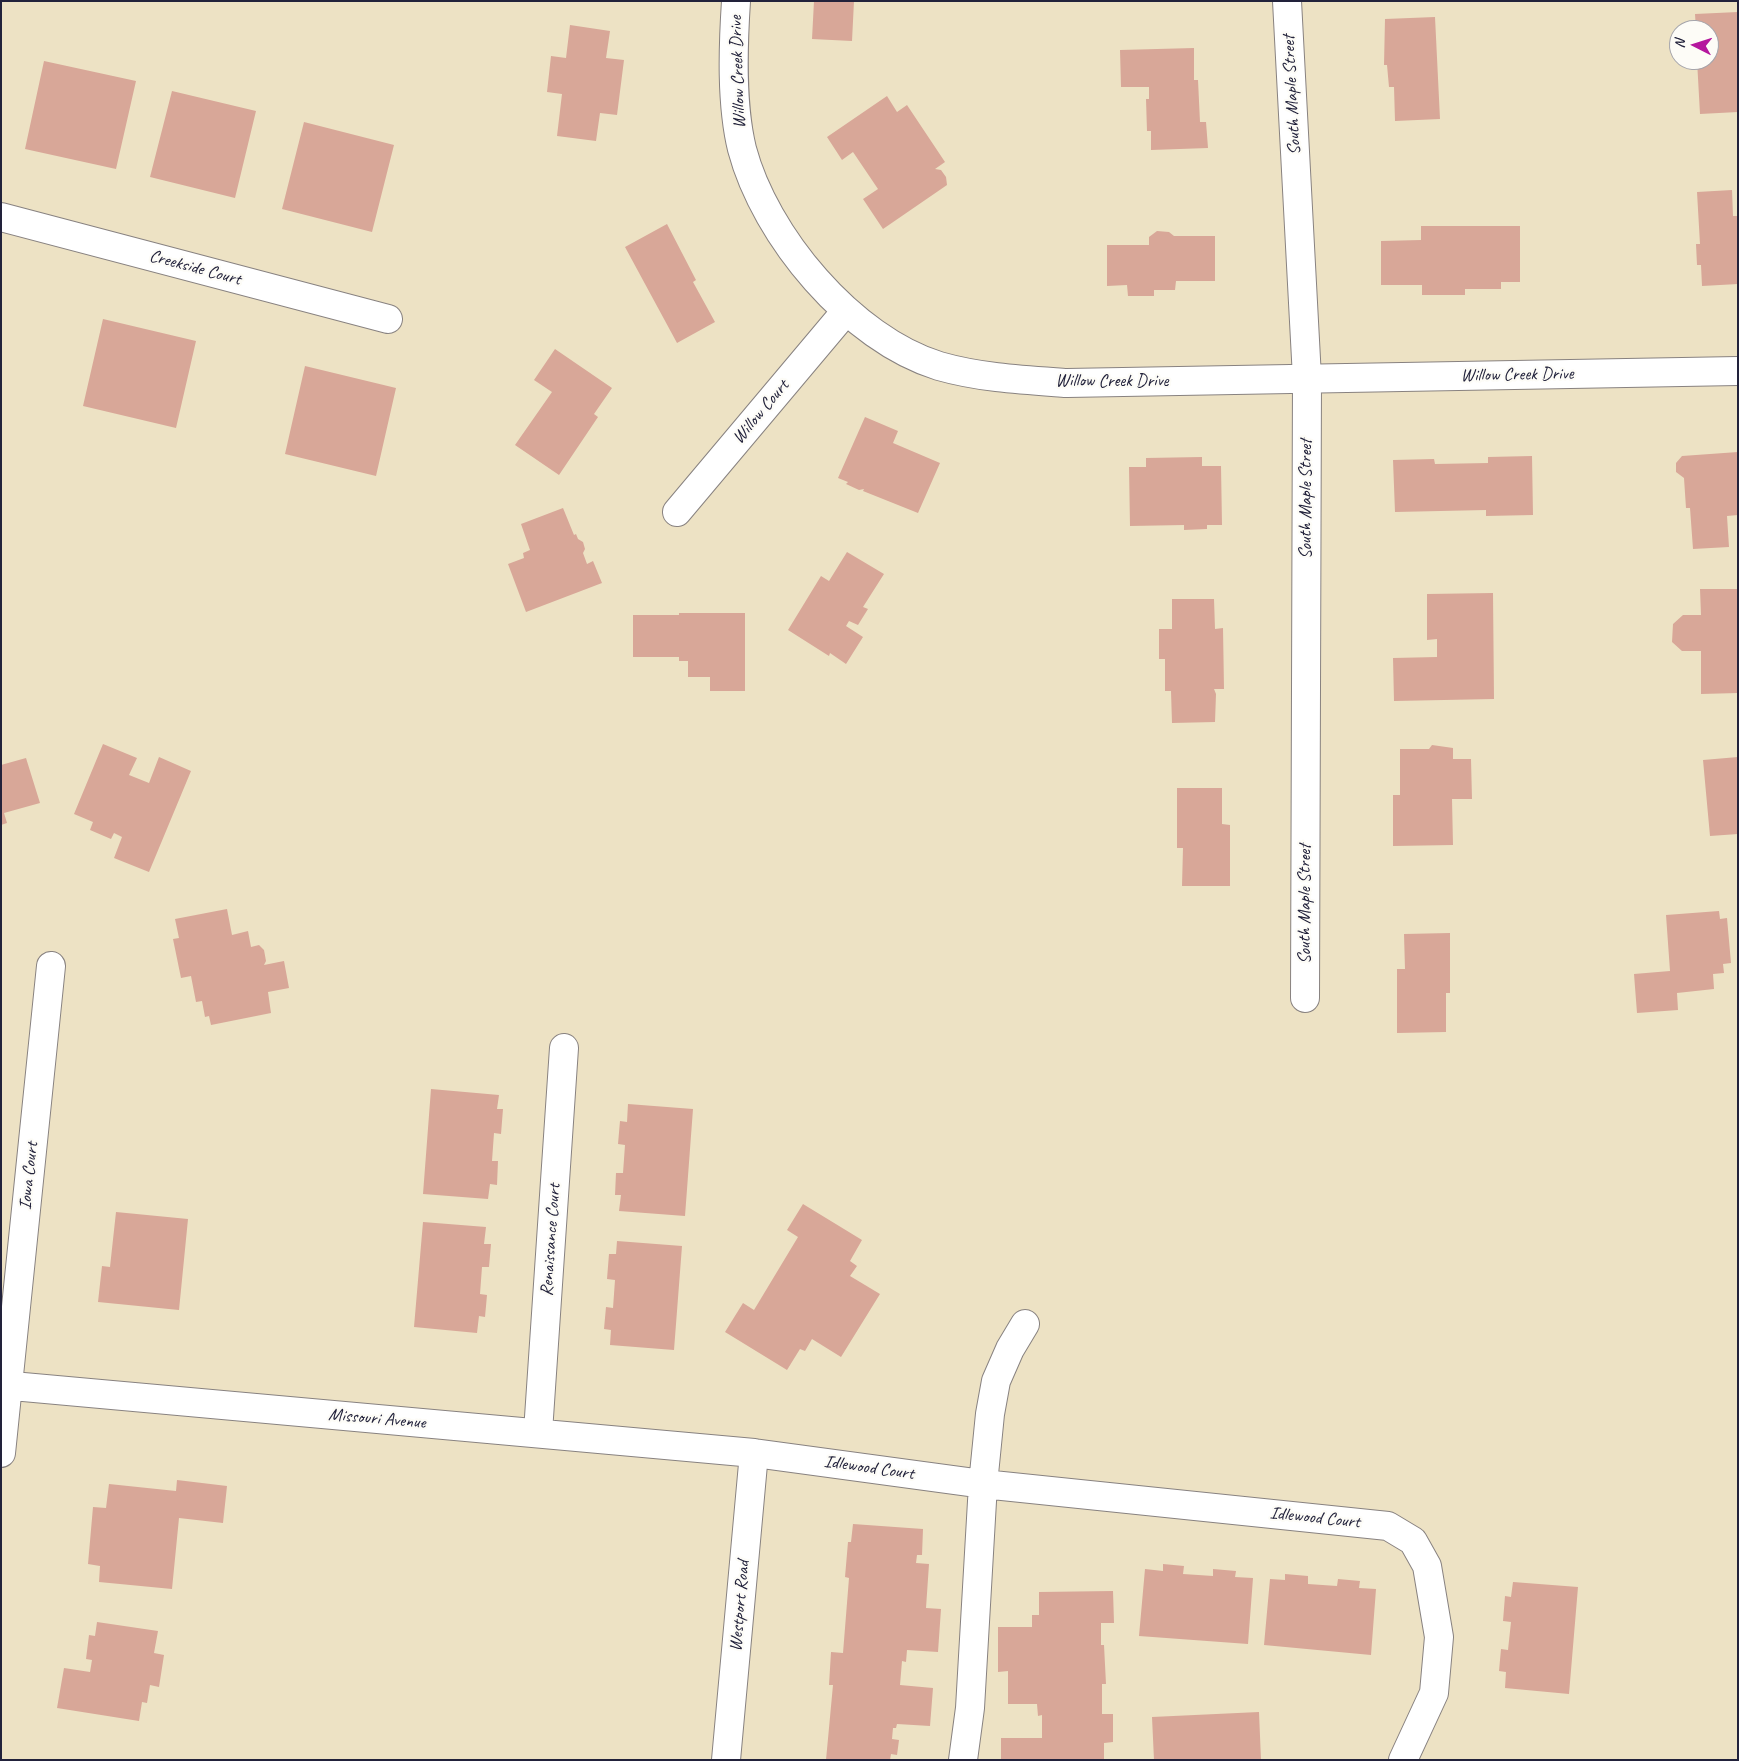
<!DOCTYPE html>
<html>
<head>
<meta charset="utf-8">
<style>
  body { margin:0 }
  #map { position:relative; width:1739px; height:1761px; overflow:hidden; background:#ede2c4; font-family:Caveat,sans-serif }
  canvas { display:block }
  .frame { position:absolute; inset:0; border:2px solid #22223b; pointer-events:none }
  .north { position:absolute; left:1669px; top:20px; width:50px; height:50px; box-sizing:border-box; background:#fdfcf7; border:1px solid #a5a5ac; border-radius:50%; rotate:275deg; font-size:14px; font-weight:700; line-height:20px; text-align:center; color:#22223b }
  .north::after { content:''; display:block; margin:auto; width:18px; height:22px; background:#b5179e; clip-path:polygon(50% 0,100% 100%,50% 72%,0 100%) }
</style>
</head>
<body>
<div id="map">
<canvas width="1739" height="1761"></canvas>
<div class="frame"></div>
<div class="north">N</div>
</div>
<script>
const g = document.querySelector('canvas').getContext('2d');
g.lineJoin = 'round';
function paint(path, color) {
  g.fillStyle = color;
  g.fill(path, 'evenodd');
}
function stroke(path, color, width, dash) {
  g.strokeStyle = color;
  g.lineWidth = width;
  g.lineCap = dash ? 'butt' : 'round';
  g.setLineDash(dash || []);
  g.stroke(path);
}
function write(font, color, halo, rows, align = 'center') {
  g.font = font + ' Caveat,sans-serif';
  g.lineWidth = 4.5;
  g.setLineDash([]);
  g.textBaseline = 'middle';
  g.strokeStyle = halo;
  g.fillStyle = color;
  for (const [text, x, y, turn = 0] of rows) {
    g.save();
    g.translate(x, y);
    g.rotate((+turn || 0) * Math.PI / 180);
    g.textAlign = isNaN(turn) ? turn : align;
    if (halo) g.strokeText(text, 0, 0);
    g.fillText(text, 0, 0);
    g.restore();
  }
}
paint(new Path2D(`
  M814 1H854L852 41 812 39Z
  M1738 12V112L1700 114 1697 60H1709V30H1696L1695 14Z
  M1435 17 1440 119 1395 121 1394 87H1389L1387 65H1384L1385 19Z
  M570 25 610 31 606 58 624 60 617 115 600 113 596 141 557 136 562 94 547 92 551 56 566 58Z
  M1194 48V80H1198L1200 122H1206L1208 148 1151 150V131H1147L1146 99H1149V87H1121L1120 50Z
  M44 61 136 81 116 169 25 149Z
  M172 91 256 111 235 198 150 177Z
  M887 96 897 112 907 105 945 162 935 169 941 170 946 177 947 185 883 229 863 199 878 189 853 152 842 160 827 137Z
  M304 122 394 145 372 232 282 209Z
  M1732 190 1733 216H1738V284L1702 286 1701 265H1697L1696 244H1700L1697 192Z
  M667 224 696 280 693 282 715 322 677 343 625 247Z
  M1421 226H1520V282H1501V289H1465V295H1422V285H1381V241L1421 240Z
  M1157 231 1169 232 1174 236H1215V281H1176L1175 290H1154V296H1128L1127 285 1107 286V245H1149V237Z
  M103 319 196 341 176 428 83 406Z
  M555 349 612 388 594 414 598 417 559 475 515 445 552 392 534 380Z
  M305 366 396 388 376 476 285 454Z
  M865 417 898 431 893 443 940 463 918 513 863 491 864 489 859 490 846 484 848 482 838 478Z
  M1738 452V515L1727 516 1729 547 1693 549 1690 508H1686L1684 478 1676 472V463L1682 456Z
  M1532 456 1533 515 1486 516V510L1395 512 1393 460 1434 459 1435 464 1488 463V457Z
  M1202 457V466H1221L1222 525H1207V529L1184 530V525L1130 526 1129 467H1146V458Z
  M563 508 574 535 576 534 578 539 583 542 585 549 583 553 587 564 593 561 602 583 526 612 508 564 524 558 523 553 530 550 521 524Z
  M847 552 884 574 863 607 868 609 858 625 849 621 846 626 863 637 846 664 830 653 829 656 788 630 821 576 829 581Z
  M1700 589H1738V693L1701 694V651H1682L1672 642 1673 624 1683 615H1701Z
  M1493 593 1494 699 1394 701 1393 658 1437 657V639L1427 640V594Z
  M1172 599H1214L1215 629 1223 628 1224 689H1214L1216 694 1215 722 1172 723 1171 691H1165V659H1159V629H1172Z
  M679 613H745V691H710V677H688V661H679V657H633V615H679Z
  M103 744 137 758 129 775 149 783 159 757 191 771 149 872 114 858 122 837 114 833 111 839 90 830 93 822 74 814Z
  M1432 745 1453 748V759H1471L1472 799H1452L1453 845 1393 846V795H1400V749H1429Z
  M1738 757V834L1710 836 1703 760Z
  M26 758 40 803 4 813 7 823 1 825V765Z
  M1177 788H1222V824L1230 825V886H1182L1183 848H1177Z
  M227 909 232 935 248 931 251 947 259 945 264 950 266 961 264 965 284 961 289 988 268 992 271 1013 211 1025 209 1016 205 1017 202 1001 196 1002 191 976 181 978 173 939 179 938 175 919Z
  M1719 911 1720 919 1727 918 1731 963 1723 964 1724 973 1713 974 1714 989 1677 993 1678 1010 1637 1013 1634 974 1670 971 1666 915Z
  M1450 933V993H1446V1032L1397 1033V969H1405L1404 934Z
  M431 1089 499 1095 497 1109H503L501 1134 494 1133 492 1161H498L497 1185 490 1184 488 1199 423 1194Z
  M628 1104 693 1109 685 1216 619 1211 621 1195H615L616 1173H623L625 1145 618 1144 620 1121 627 1122Z
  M803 1204 862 1240 850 1261 857 1266 850 1276 880 1294 841 1357 812 1339 805 1351 800 1349 787 1370 725 1332 743 1303 754 1310 798 1237 787 1230Z
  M116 1212 188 1219 179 1310 98 1302 102 1266 110 1267Z
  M423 1222 486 1227 484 1244H491L489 1267H482L480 1294 487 1295 485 1317 479 1316 477 1333 414 1327Z
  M617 1241 682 1246 674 1350 610 1345 611 1330 604 1329 606 1307 613 1308 615 1280 607 1279 609 1254H616Z
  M177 1480 227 1486 223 1523 179 1518 172 1589 99 1582 100 1566 88 1564 93 1507 106 1508 109 1484 176 1491Z
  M853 1524 923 1529 922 1555H917L916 1563 929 1564 926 1608 941 1609 938 1652 907 1650 906 1662 902 1661 900 1685 933 1688 930 1726 897 1724 896 1728H893L892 1739 899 1740 897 1755 891 1754 890 1760H826L833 1685H829L831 1652 843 1653 849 1578 845 1577 848 1542H851Z
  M1163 1564 1184 1566 1183 1574 1213 1576V1569L1236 1571 1235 1577 1253 1578 1248 1644 1139 1636 1145 1569 1163 1571Z
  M1285 1574 1308 1576V1584L1337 1586 1338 1579 1360 1581 1359 1588 1376 1589 1371 1655 1264 1645 1270 1579 1285 1580Z
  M1513 1582 1578 1587 1569 1694 1505 1688 1506 1672 1499 1671 1501 1649 1508 1650 1511 1622 1503 1621 1505 1596 1511 1597Z
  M1113 1591 1114 1623H1101V1645H1104L1106 1684H1102V1714H1113V1742L1104 1743V1760H1001V1738H1042V1715L1038 1716 1037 1704H1008V1671L998 1672V1627H1032V1615H1039V1592Z
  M97 1622 158 1631 154 1653 164 1655 159 1687 150 1685 147 1703 142 1702 139 1721 57 1708 64 1668 90 1672 92 1660 86 1659 89 1635 95 1636Z
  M1259 1712 1261 1760H1154L1152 1717Z`), '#d8a798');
const minor = new Path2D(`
  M736 1C733 47 731 104 742 149 765 236 851 339 939 366 981 378 1024 380 1067 383L1738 371
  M1287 1 1307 378 1305 998
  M1 217 388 319
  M677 512 846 311
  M1 1385 754 1453 983 1484 1388 1526 1413 1541 1427 1566 1439 1637 1434 1693 1403 1760
  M538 1432 564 1048
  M1 1453 51 966
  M726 1760 754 1453
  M963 1760 970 1708 983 1484 990 1414 996 1381 1010 1349 1025 1324`);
stroke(minor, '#888280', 30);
stroke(minor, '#fff', 28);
write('18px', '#22223b', '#fdfcf7', [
  ["Willow Creek Drive",738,72,-92],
  ["South Maple Street",1292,95,-93],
  ["Creekside Court",195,268,15],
  ["Willow Creek Drive",1517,375,-1],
  ["Willow Creek Drive",1112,381],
  ["Willow Court",761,412,-50],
  ["South Maple Street",1306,499,-90],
  ["South Maple Street",1305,904,-90],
  ["Iowa Court",29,1176,-84],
  ["Renaissance Court",551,1240,-86],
  ["Missouri Avenue",377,1419,5],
  ["Idlewood Court",869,1468,8],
  ["Idlewood Court",1315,1518,6],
  ["Westport Road",740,1606,-85]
]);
</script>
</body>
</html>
